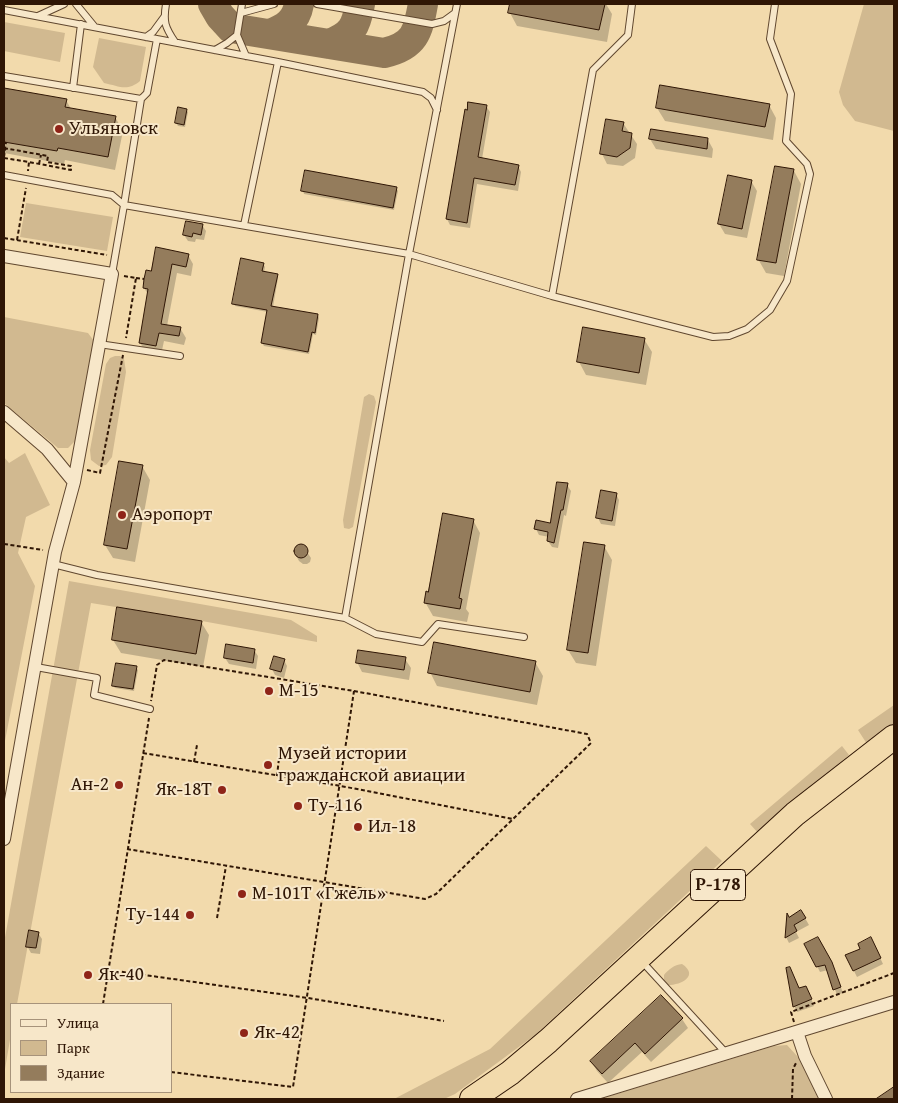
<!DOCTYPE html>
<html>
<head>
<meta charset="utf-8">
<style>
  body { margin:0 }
  #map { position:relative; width:898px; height:1103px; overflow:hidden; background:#f2daac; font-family:"Gentium Book Plus",serif }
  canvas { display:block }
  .frame { position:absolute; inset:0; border:5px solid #2f1605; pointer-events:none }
  .legend { position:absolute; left:10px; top:1003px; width:162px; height:90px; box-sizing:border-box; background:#f7e7c9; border:1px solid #a7937b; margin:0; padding:6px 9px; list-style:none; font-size:15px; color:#2f1605 }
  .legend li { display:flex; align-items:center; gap:10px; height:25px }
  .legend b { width:25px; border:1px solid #a7937b }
</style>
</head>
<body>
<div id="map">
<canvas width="898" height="1103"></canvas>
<div class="frame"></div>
<ul class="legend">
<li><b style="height:6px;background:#f7e7c9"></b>Улица</li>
<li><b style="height:14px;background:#d1b990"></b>Парк</li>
<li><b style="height:14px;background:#947c5c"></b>Здание</li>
</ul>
</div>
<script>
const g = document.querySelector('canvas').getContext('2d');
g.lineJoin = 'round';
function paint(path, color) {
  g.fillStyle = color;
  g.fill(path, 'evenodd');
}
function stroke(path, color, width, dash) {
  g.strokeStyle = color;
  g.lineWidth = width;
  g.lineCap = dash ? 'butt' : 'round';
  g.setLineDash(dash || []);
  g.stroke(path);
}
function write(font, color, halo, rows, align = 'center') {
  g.font = font + ' "Gentium Book Plus",serif';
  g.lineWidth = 4;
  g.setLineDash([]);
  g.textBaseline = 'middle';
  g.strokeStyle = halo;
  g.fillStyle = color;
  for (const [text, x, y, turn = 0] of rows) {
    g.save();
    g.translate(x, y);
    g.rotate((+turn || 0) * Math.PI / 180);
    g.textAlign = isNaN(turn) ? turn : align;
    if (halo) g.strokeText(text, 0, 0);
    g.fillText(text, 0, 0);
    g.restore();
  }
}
paint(new Path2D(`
  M864 4H894V131L855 121 843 105 839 92Z
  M4 22 65 33 60 62 4 51Z
  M99 38 146 47 140 81C127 92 119 86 104 83L93 67Z
  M26 203 113 217 107 251 20 237Z
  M4 317 88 333 94 341 75 441 68 448H58L4 403Z
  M115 356H120L124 359 126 372 112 457 106 465 99 466 91 460 90 450 106 364 110 358Z
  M369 394 374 396 376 402 353 527 349 529 344 528 343 520 364 397Z
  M25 453 50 505 26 517 18 553 35 586 4 746V457L9 463Z
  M69 581 291 620 317 636V642L202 621 91 603 17 1004H11V1034L4 1075V943Z
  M894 705V725L867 744 858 730Z
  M842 746 849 755 759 834 750 824Z
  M706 846 722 861 535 1035 455 1094 444 1099H394L490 1049Z
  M682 964C700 976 680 986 666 985L664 981V975C669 969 674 965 682 964Z
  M787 1045 798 1057 821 1099H600L774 1046Z`), '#d1b990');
paint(new Path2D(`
  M511 4H606L612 14 607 42 517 26 510 13Z
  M4 89 66 100 71 109 115 117 123 131 115 170 65 160 64 164 4 153Z
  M769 105 776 118 773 140 665 121 657 108Z
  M486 106 490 112 482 159 518 166 521 172 518 191 477 184 470 228 450 225 447 219Z
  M186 110 188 112 185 127 178 126 176 123Z
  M623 123 637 144 635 158 623 166 607 164 602 154Z
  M650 139 708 140 713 149 712 158 656 149Z
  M794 171 801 184 784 276 766 273 758 259Z
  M751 181 757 191 747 238 725 234 719 224Z
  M396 188 398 191 394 210 304 194 303 191Z
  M202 225 206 231 204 240 196 239 195 242 188 241 184 235Z
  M188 255 193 264 191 276 177 273 167 326 180 328 186 338 184 345 164 341 161 355 146 352 140 343 148 294 144 288 152 272Z
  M263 264 265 267 264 273 277 275 278 278 273 307 318 315 319 318 316 335 313 334 309 354 264 346 262 343 268 312 235 306 234 303Z
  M644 339 652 352 646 385 586 375 579 362Z
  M142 466 150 480 135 562 113 558 105 545Z
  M567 485 571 491 566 516 564 515 558 548 552 547 548 541 549 537 539 535 536 529 551 525Z
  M616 494 619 500 615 526 601 524 598 518Z
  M473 520 480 533 466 609 469 613 467 622 433 616 425 602Z
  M298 546H303L311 558 310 562 307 564H303L299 561 296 555 295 549Z
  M604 546 612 560 596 666 576 663 568 650Z
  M201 622 209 635 203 667 121 653 113 640Z
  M254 650 258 656 256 669 229 664 225 658Z
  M405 659 411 668 409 680 362 672 357 662Z
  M284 660 287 666 284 678 275 675 272 669Z
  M535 662 543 676 537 705 437 686 430 672Z
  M136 668 138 670 134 691 115 688 113 685Z
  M801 911 809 925 796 932 799 938 789 943 786 937 788 917V919Z
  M38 933 42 939 40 954 31 953 27 946Z
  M806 944 834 969 843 993 837 995 828 970 820 972Z
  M874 945 883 964 857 977 854 971Z
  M799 990 809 993 814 1006 797 1012 794 1006Z
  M682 1019 688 1028 651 1062 642 1052 608 1083 597 1071 591 1061Z`), '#0003');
stroke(new Path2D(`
  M213 4 220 16 231 28 384 53C415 46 418 32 423 4
  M270 34C286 28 296 21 299 4
  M329 44C352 35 356 27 360 4`), '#907858', 30);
const building = new Path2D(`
  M510 4H605L599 30 508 13Z
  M660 85 770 104 765 127 656 108Z
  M4 88 67 99 65 107 116 116 108 157 58 148 57 151 4 142Z
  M468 102 487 105 478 157 519 165 515 185 474 178 467 223 446 219 465 109 467 110Z
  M178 107 187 109 184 125 175 123Z
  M606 119 624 122 622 131 632 133 630 148 617 157 600 154Z
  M651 129 708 138 707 149 649 139Z
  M775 166 794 169 776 263 757 260Z
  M305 170 397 187 393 208 301 191Z
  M728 175 752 180 742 229 718 224Z
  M186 221 203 224 201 235 193 233 192 237 183 235Z
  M156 247 189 254 186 267 172 264 161 324 181 327 179 336 159 333 156 346 139 343 148 289 143 288 144 279 146 270 151 271Z
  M241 258 264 263 262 271 278 274 271 306 318 314 315 333 312 332 308 352 261 343 267 310 232 304Z
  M583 327 645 338 639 373 577 362Z
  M119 461 143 465 127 549 104 545Z
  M557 482 568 483 563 510H561L554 543 547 541 548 532 534 529 536 520 550 523Z
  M601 490 617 493 612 521 596 518Z
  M443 513 474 519 459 598 462 599 460 609 424 603 426 591 428 592Z
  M584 542 605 545 588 653 567 650Z
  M294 551a7 7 0 1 1 14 0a7 7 0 1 1-14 0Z
  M117 607 202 621 196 654 112 640Z
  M434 642 536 661 530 692 428 673Z
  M226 644 255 649 253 663 224 658Z
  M358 650 406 657 404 670 356 663Z
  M274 656 285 659 281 672 270 669Z
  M116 663 137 666 133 689 112 686Z
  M801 910 806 918 794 925 797 931 785 938 787 913 789 917Z
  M29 930 39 932 36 948 26 947Z
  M818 937 832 962 841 987 833 990 825 965 816 967 804 944Z
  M871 937 881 958 853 971 845 955 860 949 858 944Z
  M790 967 799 988 806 986 812 999 793 1007 786 968Z
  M661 995 683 1018 645 1054 635 1043 602 1074 590 1061Z
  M894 1087V1099H876Z`);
paint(building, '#947c5c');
stroke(building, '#2f1605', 1);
const lane = new Path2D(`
  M76 4 94 26
  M166 4C163 22 165 27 175 42
  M242 4 237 35 246 56
  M317 4 432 24 444 21 455 13
  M457 4 409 254 552 296 713 337 729 336 747 329 770 310 787 281 810 174 807 164 786 141 791 94 770 39 775 4
  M4 10 278 62 423 92 431 98 437 110
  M241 13 274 4
  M38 16 64 4
  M146 37 153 32 164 17
  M215 50 227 43 237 35
  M4 76 141 99 124 205 409 254 345 618 376 634 422 642 438 624 524 637
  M73 88 81 24
  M141 99 147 93 157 39
  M4 175 112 195 124 205 112 274
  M244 225 278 62
  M552 296 593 70 628 35 632 4
  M99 344 180 356
  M53 564 97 575 345 618
  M36 667 97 678 94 695 150 709
  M647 967 726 1053`);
const street = new Path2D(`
  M4 256 112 274 74 482 55 552 4 839
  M4 412 47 449 74 482
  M797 1032 805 1056 826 1099
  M577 1099 894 1002`);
const highway = new Path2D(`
  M472 1099 510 1073 548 1041 795 814 894 737`);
stroke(lane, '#60472f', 8);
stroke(street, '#60472f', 14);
stroke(highway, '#2f1605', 26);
stroke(new Path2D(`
  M4 148 48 156 47 162 71 166V170L29 162
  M4 157 6 142
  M4 158 29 162 28 171
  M39 164 41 155
  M4 238 107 255
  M17 240 26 188
  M124 276 136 278 126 338
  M136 278 144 279
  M87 470 100 473 123 355
  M4 544 43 550
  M143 753 341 786 513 819
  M194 762 197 745
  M277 776 279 758
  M127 849 425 899 436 894 591 743 587 734 354 691 164 660 157 665 151 701
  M217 918 226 866
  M109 970 308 998 444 1021
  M103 1004 149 718
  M794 1022 791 1012 894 973
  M171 1072 293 1087 354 691
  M792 1099 793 1069 796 1063`), '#2f1605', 2, [4, 2.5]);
stroke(lane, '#f7e7c9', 6);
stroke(street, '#f7e7c9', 12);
stroke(highway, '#f2daac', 24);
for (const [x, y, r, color] of [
  [59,129,5,"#8f2418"],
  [122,515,5,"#8f2418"],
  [269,691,5,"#8f2418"],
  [268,765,5,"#8f2418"],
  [119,785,5,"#8f2418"],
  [222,790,5,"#8f2418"],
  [298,806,5,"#8f2418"],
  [358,827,5,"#8f2418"],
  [242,894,5,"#8f2418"],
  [190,915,5,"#8f2418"],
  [88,975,5,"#8f2418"],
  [244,1033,5,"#8f2418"]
]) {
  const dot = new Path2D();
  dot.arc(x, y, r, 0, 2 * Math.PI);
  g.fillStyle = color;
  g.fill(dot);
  stroke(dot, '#f7e7c9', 2);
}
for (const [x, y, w] of [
  [718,885,55]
]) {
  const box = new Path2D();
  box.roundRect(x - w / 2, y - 15.5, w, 31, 4);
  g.fillStyle = '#f7e7c9';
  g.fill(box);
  stroke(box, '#2f1605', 1);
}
write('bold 18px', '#2f1605', null, [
  ["Р-178",718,885]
]);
write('19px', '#2f1605', '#f7e7c9', [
  ["Ульяновск",69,129],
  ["Аэропорт",132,515],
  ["М-15",279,691],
  ["Музей истории",278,754],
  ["гражданской авиации",278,776],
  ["Ан-2",109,785,"right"],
  ["Як-18Т",212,790,"right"],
  ["Ту-116",308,806],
  ["Ил-18",368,827],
  ["М-101Т «Гжель»",252,894],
  ["Ту-144",180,915,"right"],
  ["Як-40",98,975],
  ["Як-42",254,1033]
], 'left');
</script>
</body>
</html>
